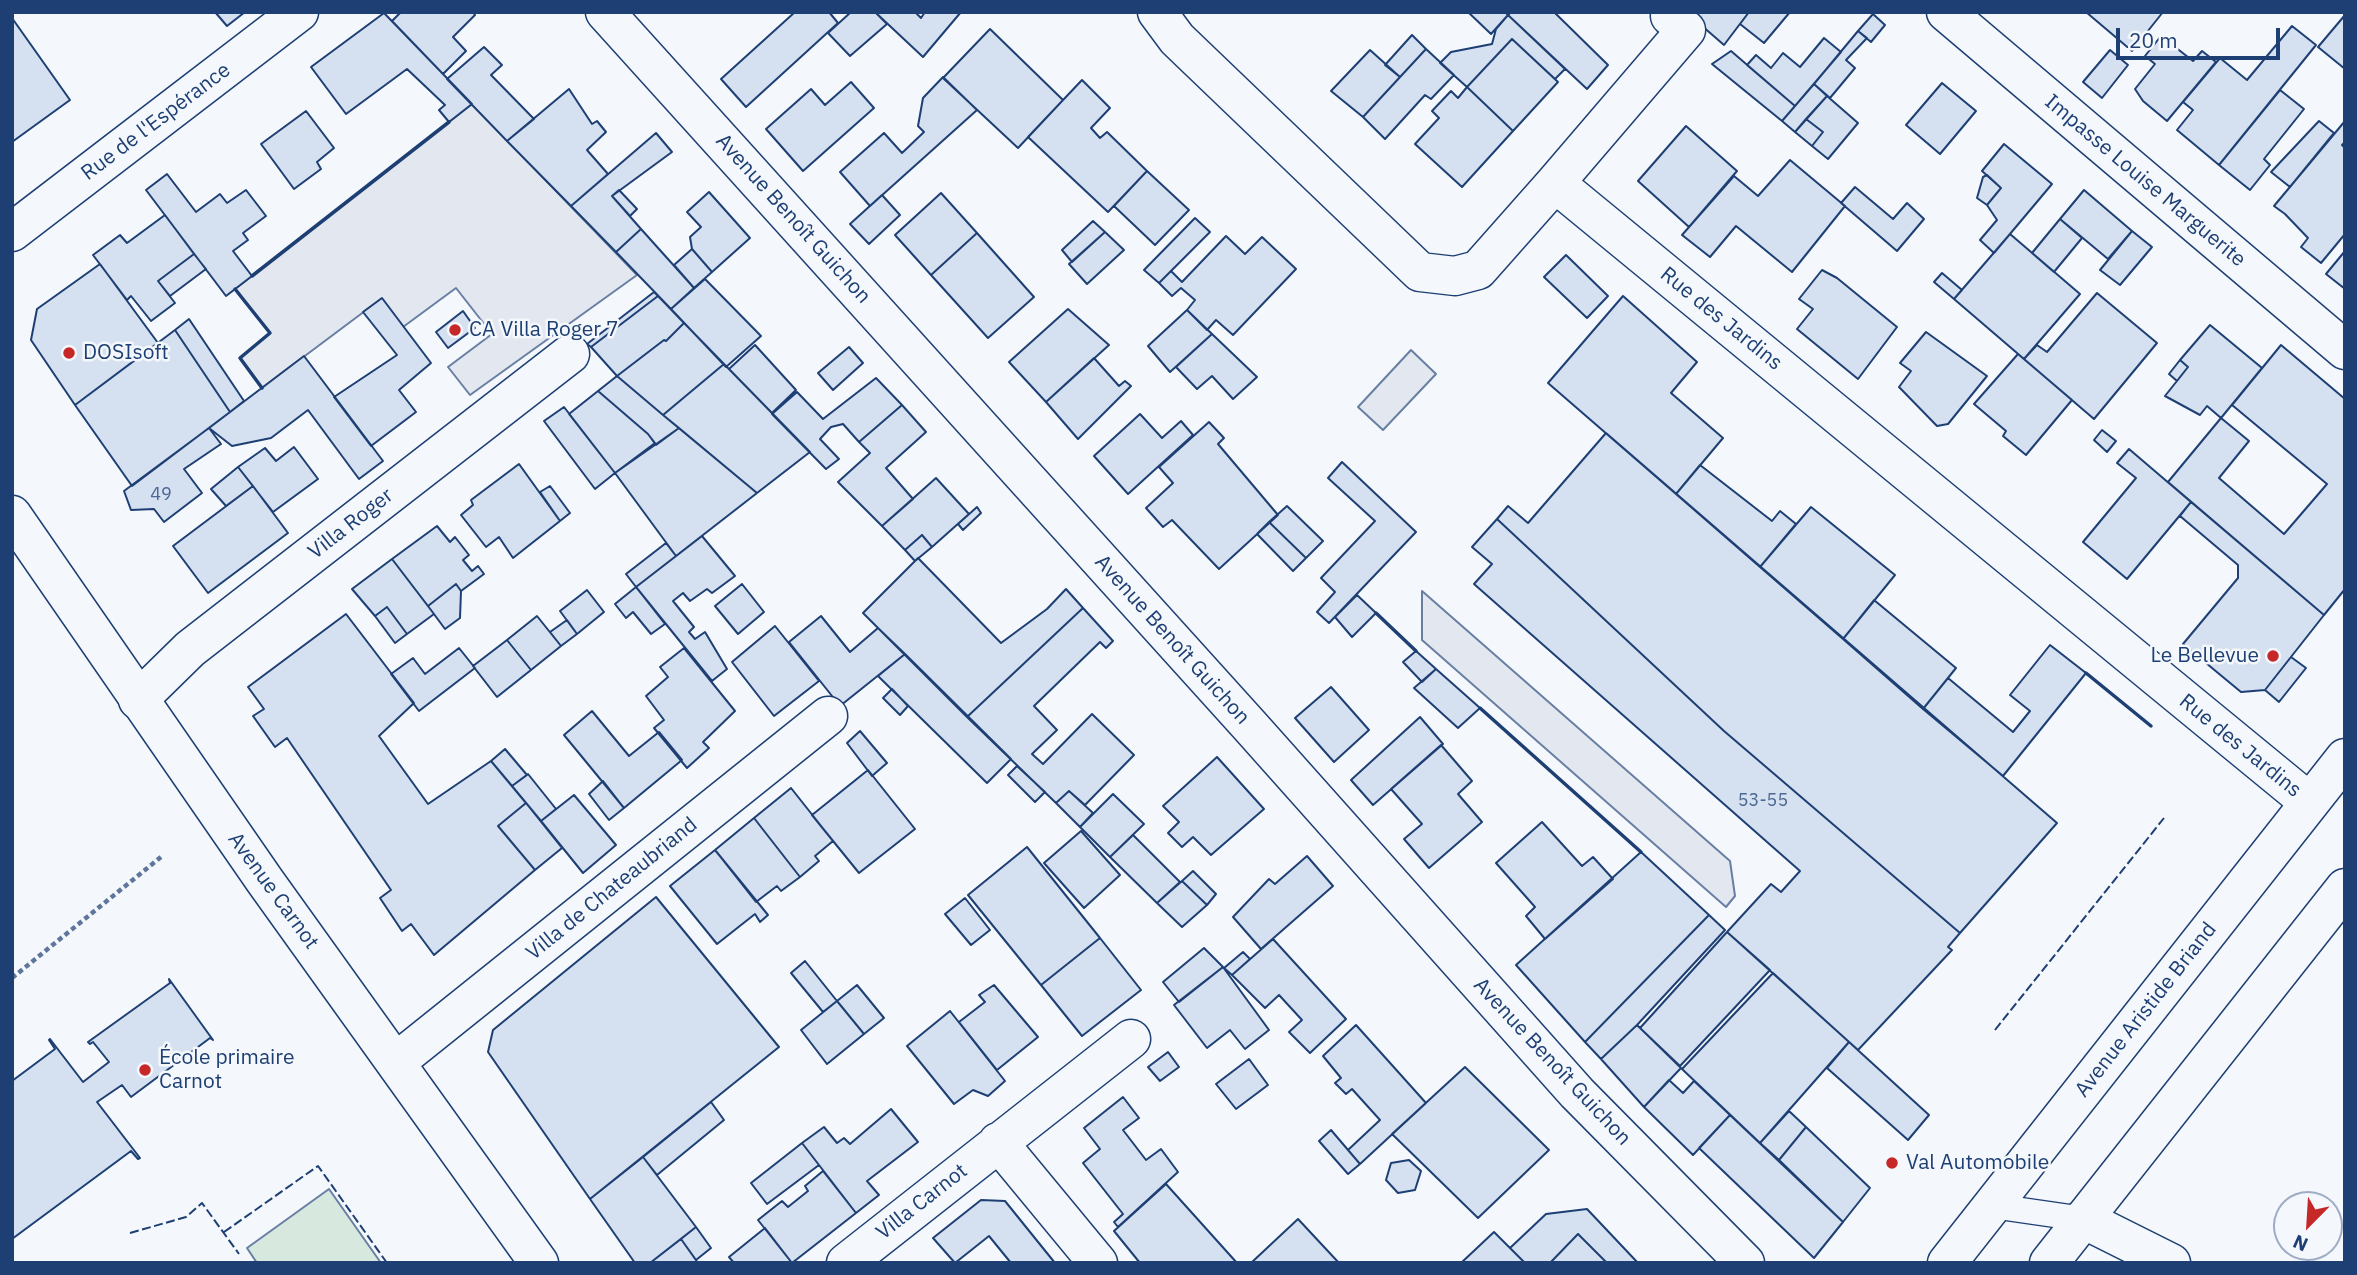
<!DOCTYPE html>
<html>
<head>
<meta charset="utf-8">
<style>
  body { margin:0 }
  #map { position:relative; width:2357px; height:1275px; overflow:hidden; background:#f4f7fb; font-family:"IBM Plex Sans",sans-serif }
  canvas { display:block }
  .frame { position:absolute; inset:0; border:14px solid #1d3f73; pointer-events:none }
  .north { position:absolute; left:2273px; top:1191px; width:70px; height:70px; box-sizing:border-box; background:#f4f7fb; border:2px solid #9eadc5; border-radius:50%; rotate:204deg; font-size:19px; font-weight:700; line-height:28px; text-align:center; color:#1d3f73 }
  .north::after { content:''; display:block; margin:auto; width:24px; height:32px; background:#c62828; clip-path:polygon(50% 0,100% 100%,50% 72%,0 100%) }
  .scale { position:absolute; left:2116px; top:28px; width:164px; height:32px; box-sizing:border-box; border:4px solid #1d3f73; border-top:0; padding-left:9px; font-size:21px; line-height:24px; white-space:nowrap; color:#1d3f73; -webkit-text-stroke:5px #f4f7fb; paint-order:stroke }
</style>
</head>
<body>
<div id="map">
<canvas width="2357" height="1275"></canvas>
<div class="frame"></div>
<div class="north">N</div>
<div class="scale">20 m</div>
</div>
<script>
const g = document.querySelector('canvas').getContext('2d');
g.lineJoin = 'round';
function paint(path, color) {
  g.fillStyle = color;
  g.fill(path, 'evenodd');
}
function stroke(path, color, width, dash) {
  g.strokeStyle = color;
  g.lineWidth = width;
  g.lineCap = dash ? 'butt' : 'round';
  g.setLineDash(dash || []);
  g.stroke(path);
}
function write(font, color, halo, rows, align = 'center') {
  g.font = font + ' "IBM Plex Sans",sans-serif';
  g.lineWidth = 5;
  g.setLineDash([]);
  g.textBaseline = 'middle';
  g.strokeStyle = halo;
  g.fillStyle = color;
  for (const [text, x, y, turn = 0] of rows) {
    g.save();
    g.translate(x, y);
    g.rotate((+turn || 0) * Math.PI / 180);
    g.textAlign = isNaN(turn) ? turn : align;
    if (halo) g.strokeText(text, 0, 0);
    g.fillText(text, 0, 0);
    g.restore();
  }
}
const green = new Path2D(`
  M329 1189 381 1263H257L247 1248Z`);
paint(green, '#d7e8df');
stroke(green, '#687fa3', 2);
const parking = new Path2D(`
  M472 104 637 275 470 395 448 367 492 334 456 288 403 327 381 299 262 388 240 358 270 333 235 289Z
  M1411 350 1436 374 1383 430 1358 407Z
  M1422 591 1730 861 1735 896 1726 907 1422 640Z`);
paint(parking, '#e3e8f0');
stroke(parking, '#687fa3', 2);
const building = new Path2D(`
  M215 12H245L227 26Z
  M401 12H473L475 15 453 37 466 51 443 74 392 21Z
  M795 12H829L838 23 746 107 721 79Z
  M851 12H875L887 24 850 56 828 33Z
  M875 12H915L921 18 925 12H961L923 57Z
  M1468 12H1505L1508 15 1491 34Z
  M1511 12H1554L1608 65 1587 89 1508 15Z
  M1686 12H1749L1724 45Z
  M1749 12H1790L1764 43 1740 24Z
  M2086 12H2163L2132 51Z
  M384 13 472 104 449 122 439 110 445 105 407 69 346 114 311 67Z
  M1873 14 1885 25 1871 42 1858 31Z
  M1508 15 1565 69 1555 79 1512 39 1467 87 1440 63 1451 52 1492 44 1496 29Z
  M2345 15V69L2318 47Z
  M12 18 70 100 12 142Z
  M2292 26 2316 45 2219 165 2177 130 2193 110 2183 102 2220 58 2247 80Z
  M990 29 1063 100 1018 148 943 78Z
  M1858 31 1867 38 1846 60 1855 68 1830 98 1814 84Z
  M1412 35 1426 49 1400 77 1385 65Z
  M2161 36 2193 61 2202 51 2216 62 2167 121 2143 101 2135 89 2155 64 2145 56Z
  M1824 38 1841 52 1795 106 1747 65 1756 55 1771 68 1783 53 1800 67Z
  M1512 39 1558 82 1513 131 1467 87Z
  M484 47 502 65 491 75 534 119 507 141 447 79Z
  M1426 49 1454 75 1431 99 1425 95 1385 139 1363 117Z
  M1370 50 1400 77 1363 117 1331 91Z
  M2110 50 2128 65 2102 98 2083 82Z
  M1731 51 1795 106 1782 121 1712 64Z
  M943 77 977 110 870 206 840 172 884 133 902 153 924 132 918 126 923 98Z
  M1082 80 1110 108 1091 128 1100 138 1107 132 1147 171 1108 212 1028 137Z
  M851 82 874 108 803 171 766 129 811 89 825 105Z
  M1942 83 1976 111 1940 154 1906 125Z
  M1814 84 1827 96 1795 132 1782 121Z
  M1467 87 1513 131 1462 187 1415 144 1439 118 1432 111 1451 91 1458 98Z
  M569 89 592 124 597 121 606 132 587 150 608 174 571 206 507 141Z
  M2280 90 2304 109 2264 159 2270 165 2250 190 2219 165Z
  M1827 96 1858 123 1828 159 1812 146 1823 132 1806 119Z
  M306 111 334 148 317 162 321 169 294 189 261 144Z
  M1806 119 1823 132 1812 146 1795 132Z
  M2319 121 2334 133 2290 187 2271 172Z
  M2345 121V142L2342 145 2345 148V234L2321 263 2301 247 2308 238 2285 214 2274 206Z
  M1686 126 1737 171 1689 227 1638 181Z
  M656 133 672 152 612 196 641 229 616 252 571 206Z
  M2004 144 2052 184 1994 253 1980 240 1997 220 1987 205 2001 188 1982 171Z
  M1790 160 1845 206 1792 272 1736 226 1710 257 1682 235 1734 176 1758 196Z
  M1147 171 1189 210 1155 245 1114 206Z
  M167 174 196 212 220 194 227 203 246 190 266 216 243 233 248 240 233 251 252 276 226 296 146 190Z
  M1987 175 2001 188 1987 205 1977 198 1983 177Z
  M1855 187 1893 219 1907 203 1924 219 1897 251 1841 203Z
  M619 190 637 209 630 216 612 196Z
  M2084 190 2132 231 2108 259 2060 219Z
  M709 192 750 238 712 272 692 249 690 237 701 227 687 212Z
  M941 193 977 233 931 275 895 235Z
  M882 195 900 215 869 244 850 224Z
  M165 215 194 254 158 281 175 303 151 321 131 296 127 300 93 255 120 235 127 243Z
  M1195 218 1210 232 1159 283 1144 270Z
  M2060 219 2082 238 2054 272 2032 253Z
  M1093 221 1105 232 1072 262 1062 250Z
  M641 229 694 288 671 309 616 252Z
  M2132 231 2152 247 2120 285 2100 270Z
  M1105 232 1124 250 1087 284 1069 264Z
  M977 233 1034 297 988 338 931 275Z
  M2010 234 2080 294 2024 359 1954 299Z
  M1226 236 1245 254 1262 237 1296 269 1233 335 1216 320 1207 330 1187 310 1195 300 1181 288 1172 296 1159 283 1171 271 1182 282Z
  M692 249 712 272 694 288 674 265Z
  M2345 251V289L2326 274Z
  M194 254 206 269 170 296 158 281Z
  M1566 255 1608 296 1587 318 1544 277Z
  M100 264 158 343 75 405 31 340 37 309Z
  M1822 270 1837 278 1897 327 1858 379 1797 329 1813 309 1799 299Z
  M1942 273 1962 290 1954 299 1934 282Z
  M705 279 761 336 726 367 671 309Z
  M654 292 658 296 591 347 587 344Z
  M2097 293 2157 343 2094 419 2024 359 2037 345 2047 352Z
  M658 296 684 323 666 341 664 340 617 376 591 347Z
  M1623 296 1697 362 1671 393 1723 438 1676 494 1548 383Z
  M382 298 431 363 399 390 416 412 371 446 334 397 397 355 363 312Z
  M1068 309 1109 345 1046 402 1009 362Z
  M1187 310 1212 334 1170 372 1148 346Z
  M463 311 475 328 448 348 436 332Z
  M189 319 244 401 230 412 175 330Z
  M684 323 724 364 663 415 617 376 664 340 666 341Z
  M2210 325 2262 368 2221 418 2207 406 2200 415 2165 396 2188 367 2180 360Z
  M175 330 230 412 132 486 75 405Z
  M1926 332 1987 376 1948 424 1937 426 1899 387 1911 371 1900 363Z
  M1212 334 1257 377 1233 399 1212 376 1197 389 1176 367Z
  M755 345 796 390 772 413 729 369Z
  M2281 345 2345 399V589L2324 615 2168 482 2221 418 2249 441 2219 478 2284 534 2327 484 2232 405Z
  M849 347 863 363 833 390 818 373Z
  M2018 354 2072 400 2026 455 2003 436 2006 431 1974 404Z
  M304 356 383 461 359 479 308 410 271 438 232 446 209 428Z
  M1094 358 1119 386 1125 381 1131 386 1078 439 1046 402Z
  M2180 360 2188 367 2177 381 2169 374Z
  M724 364 810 452 757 493 663 415Z
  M617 376 663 415 679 428 656 445 648 434 598 391Z
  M876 378 902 405 859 442 843 424 831 427 820 439 839 459 826 469 772 414 797 392 823 419Z
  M598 391 648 434 655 443 615 473 569 414Z
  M902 405 926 432 886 468 913 499 882 526 838 482 870 453 859 442Z
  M564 407 615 473 595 489 544 421Z
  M1140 414 1162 438 1181 421 1193 435 1128 494 1094 456Z
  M1209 422 1224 438 1218 444 1278 515 1219 569 1172 520 1163 527 1146 508 1173 483 1159 467Z
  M209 428 221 444 184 469 202 493 164 522 154 509 131 510 124 491Z
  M679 428 757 493 676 556 615 473Z
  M2102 430 2116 441 2107 452 2094 440Z
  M1606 433 2057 823 1960 933 1724 731 1497 519 1508 506 1528 523Z
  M294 447 318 479 273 512 238 467 265 448 276 461Z
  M2129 449 2191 502 2127 579 2083 542 2136 478 2117 463Z
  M1342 462 1416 532 1329 623 1317 612 1335 592 1321 578 1375 521 1328 478Z
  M519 464 560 521 513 558 499 537 486 547 461 515 473 505 471 500Z
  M1700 465 1772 521 1780 511 1796 524 1760 567 1676 494Z
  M238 467 253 486 226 506 211 489Z
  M936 478 969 514 932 547 922 535 905 550 882 526Z
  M253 486 288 533 208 593 173 546Z
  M550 486 570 513 560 521 540 492Z
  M2191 502 2324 615 2265 690 2241 692 2183 644 2238 578V565L2180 516Z
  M1287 506 1323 541 1306 558 1269 522Z
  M977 507 981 513 963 530 958 524Z
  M1811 507 1895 575 1843 639 1760 567Z
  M1497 519 1724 731 1960 933 1948 947 1952 950 1858 1050 1727 932 1771 884 1781 892 1800 871 1474 584 1492 564 1472 547Z
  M1269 522 1306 558 1293 571 1257 534Z
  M437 526 450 542 455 537 469 555 463 560 472 571 478 566 484 574 461 591 456 584 428 606 392 559Z
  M922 535 932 547 915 561 905 550Z
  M702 536 735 576 712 593 707 589 690 601 683 593 673 601 694 627 689 632 695 639 705 632 727 669 712 681 636 587Z
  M666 543 676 556 636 587 626 574Z
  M918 558 1001 643 1047 609 1066 589 1083 608 967 717 863 613Z
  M392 559 434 614 407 634 387 607 375 616 352 589Z
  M456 584 461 591 460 618 445 629 428 606Z
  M742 584 764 612 738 634 715 606Z
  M636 587 665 624 651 634 633 612 626 618 615 604Z
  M587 590 604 612 577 634 560 611Z
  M1357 595 1376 613 1352 637 1335 617Z
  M1874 600 1956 668 1923 709 1843 639Z
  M387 607 407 634 395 643 375 616Z
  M1083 608 1113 641 1106 648 1100 642 1034 706 1057 730 1032 754 1043 764 1092 714 1134 755 1085 805 1069 791 1056 803 967 717Z
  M346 614 414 703 379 736 428 804 491 761 526 803 498 826 535 870 434 955 411 924 402 931 380 898 391 890 287 738 275 747 253 716 264 709 248 687Z
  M537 616 561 646 531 670 507 640Z
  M821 616 850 652 878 628 905 654 840 706 789 642Z
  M567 620 577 634 561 646 550 632Z
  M775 626 819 681 774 716 732 662Z
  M507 640 531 670 497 697 473 666Z
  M2050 645 2086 673 2003 776 1923 709 1948 678 2013 732 2030 711 2010 695Z
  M459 648 475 668 419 711 391 674 413 658 425 674Z
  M684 648 735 711 703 742 709 748 687 768 654 728 664 720 646 696 668 677 660 667Z
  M1416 651 1436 669 1422 682 1403 662Z
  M905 654 1011 759 987 783 878 676Z
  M2291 657 2306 668 2279 702 2265 690Z
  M1436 669 1480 708 1458 728 1414 688Z
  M1331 687 1369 730 1334 762 1295 718Z
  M892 689 908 706 900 715 883 698Z
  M592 711 629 756 659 732 682 760 624 808 564 735Z
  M1420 717 1443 744 1373 805 1351 780Z
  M860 731 887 763 872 776 847 743Z
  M1441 745 1472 781 1458 794 1482 822 1429 868 1404 839 1422 824 1391 789Z
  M505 749 527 775 512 786 491 761Z
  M1217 757 1264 809 1211 855 1193 837 1182 847 1168 833 1179 822 1163 806Z
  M1017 766 1045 792 1035 802 1008 775Z
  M868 770 915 829 859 873 812 815Z
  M528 774 556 809 541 821 512 786Z
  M603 781 624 808 609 820 589 794Z
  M791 788 833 841 815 856 819 861 800 877 754 818Z
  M1069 791 1093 813 1080 827 1056 803Z
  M1113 794 1144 824 1110 857 1080 827Z
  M574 795 616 845 583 873 541 821Z
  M526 803 562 848 535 870 498 826Z
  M754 818 800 877 781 891 777 886 756 902 715 850Z
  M1542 822 1582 866 1593 857 1613 879 1545 939 1526 916 1535 907 1496 863Z
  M1081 831 1120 875 1084 908 1044 863Z
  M1133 835 1180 882 1157 903 1110 857Z
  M1027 847 1100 938 1041 985 968 895Z
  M715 850 768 915 760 922 755 914 717 944 670 886Z
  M1641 852 1709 915 1585 1042 1516 965Z
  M1307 856 1333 886 1261 949 1233 917 1269 879 1275 884Z
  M1193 871 1216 894 1207 905 1182 881Z
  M1182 881 1207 905 1182 927 1157 903Z
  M656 897 779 1047 590 1199 488 1052 493 1030Z
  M965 898 990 930 971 945 945 914Z
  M1709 915 1725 930 1637 1025 1601 1059 1585 1042Z
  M1727 932 1770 970 1680 1066 1640 1028Z
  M1100 938 1141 990 1082 1036 1041 985Z
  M1273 939 1346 1019 1310 1053 1289 1032 1302 1020 1279 995 1265 1008 1232 975Z
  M1204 948 1223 967 1179 1002 1163 982Z
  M1243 952 1250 959 1232 975 1224 968Z
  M805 961 837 1001 823 1012 791 973Z
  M1223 967 1269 1030 1245 1049 1230 1030 1207 1048 1174 1005Z
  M1773 973 1849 1042 1760 1143 1682 1069Z
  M169 979 213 1040 210 1038 131 1097 122 1085 97 1102 140 1158 138 1159 131 1151 12 1239V1081L55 1049 49 1040 50 1039 83 1082 109 1062 93 1042 90 1044 88 1042 170 983Z
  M857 985 884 1018 864 1034 837 1001Z
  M994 985 1038 1037 997 1070 959 1022 985 1002 979 995Z
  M837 1001 864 1034 827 1064 801 1030Z
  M950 1011 1005 1081 988 1096 973 1090 954 1104 907 1046Z
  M1356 1025 1426 1103 1360 1164 1348 1150 1380 1120 1352 1089 1346 1094 1335 1083 1341 1078 1323 1056Z
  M1637 1025 1681 1068 1644 1107 1601 1059Z
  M1849 1042 1929 1115 1908 1140 1827 1068Z
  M1168 1052 1179 1067 1160 1081 1148 1067Z
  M1249 1059 1268 1085 1236 1109 1216 1084Z
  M1465 1067 1549 1150 1478 1218 1392 1134Z
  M1669 1080 1683 1093 1694 1081 1730 1115 1693 1155 1644 1107Z
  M1123 1097 1139 1118 1123 1130 1146 1160 1161 1149 1178 1172 1118 1227 1114 1222 1123 1214 1083 1163 1100 1149 1084 1128Z
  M711 1102 724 1120 657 1175 643 1157Z
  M891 1109 918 1142 867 1181 879 1195 856 1213 802 1143 824 1127 837 1143 844 1138 850 1144Z
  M1789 1111 1806 1127 1779 1160 1760 1143Z
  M1730 1115 1843 1222 1814 1258 1699 1148Z
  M1806 1127 1870 1188 1843 1222 1779 1160Z
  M1331 1130 1360 1164 1348 1174 1319 1141Z
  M802 1143 819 1165 767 1204 751 1183Z
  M643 1157 696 1227 650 1263H635L590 1199Z
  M1409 1160 1421 1171 1415 1190 1398 1193 1386 1180 1391 1163Z
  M823 1171 856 1213 792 1263 758 1220 782 1201 788 1207 808 1191 805 1186Z
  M1166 1184 1237 1263H1140L1114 1231Z
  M981 1200 1005 1201 1055 1263H1011L989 1236 955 1263 933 1238Z
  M1587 1209 1638 1263H1607L1578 1234 1550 1263H1525L1510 1248 1546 1214Z
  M1298 1219 1339 1263H1251Z
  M696 1227 711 1248 696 1260 681 1239Z
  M765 1228 792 1263H734L729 1257Z
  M1494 1232 1525 1263H1461Z
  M1578 1234 1607 1263H1550Z
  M681 1239 698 1263H650Z`);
paint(building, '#d5e0f0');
stroke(building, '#1d3f73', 2);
const lane = new Path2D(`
  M1993 1206 2083 1219`);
const street = new Path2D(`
  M605 12 1250 726 1577 1093 1745 1263
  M1157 12 1177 39 1420 272 1455 276 1478 270 1555 183 2309 802
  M1946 12 2345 350
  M1555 183 1686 30 1670 16
  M12 232 299 12
  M138 700 190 649 570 354
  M396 1062 828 716
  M998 1142 1098 1263
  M2083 1219 2171 1263
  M846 1263 1131 1039`);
const secondary = new Path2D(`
  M12 515 265 881 539 1263`);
const primary = new Path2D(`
  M1947 1263 2345 758
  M2049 1263 2345 888`);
stroke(lane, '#1d3f73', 27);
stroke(street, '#1d3f73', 41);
stroke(secondary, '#1d3f73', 41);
stroke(primary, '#1d3f73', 41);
stroke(new Path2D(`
  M12 978 161 857`), '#5e769c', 4.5, [5, 3.5]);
stroke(lane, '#f4f7fb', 24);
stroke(street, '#f4f7fb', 38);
stroke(secondary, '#f4f7fb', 38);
stroke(primary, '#f4f7fb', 38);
stroke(new Path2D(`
  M1995 1030 2164 818
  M224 1232 318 1166 387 1263
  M130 1233 186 1217 202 1203 239 1254`), '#1d3f73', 2, [9, 3.5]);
stroke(new Path2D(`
  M252 276 449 122
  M235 289 270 333 240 358 262 388
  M1376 613 1416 651
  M2086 673 2151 726
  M1480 708 1641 852`), '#1d3f73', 3.5);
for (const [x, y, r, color] of [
  [455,330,7,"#c62828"],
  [69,353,7,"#c62828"],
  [2273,656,7,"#c62828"],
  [145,1070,7,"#c62828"],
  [1892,1163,7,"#c62828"]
]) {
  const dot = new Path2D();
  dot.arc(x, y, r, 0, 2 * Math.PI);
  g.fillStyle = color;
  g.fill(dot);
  stroke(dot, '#f4f7fb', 2.5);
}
write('18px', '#4b6792', null, [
  ["49",161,495],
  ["53-55",1763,801]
]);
write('21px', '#1d3f73', '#f4f7fb', [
  ["Rue de l'Espérance",156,122,-37],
  ["Impasse Louise Marguerite",2145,181,40],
  ["Avenue Benoît Guichon",793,219,48],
  ["Rue des Jardins",1721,319,39],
  ["Villa Roger",351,524,-38],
  ["Avenue Benoît Guichon",1172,640,48],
  ["Rue des Jardins",2240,746,39],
  ["Villa de Chateaubriand",612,889,-39],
  ["Avenue Carnot",273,891,54],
  ["Avenue Aristide Briand",2146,1010,-52],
  ["Avenue Benoît Guichon",1552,1062,47],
  ["Villa Carnot",922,1202,-38]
]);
write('21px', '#1d3f73', '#f4f7fb', [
  ["CA Villa Roger 7",469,330],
  ["DOSIsoft",83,353],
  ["Le Bellevue",2259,656,"right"],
  ["École primaire",159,1058],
  ["Carnot",159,1082],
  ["Val Automobile",1906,1163]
], 'left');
</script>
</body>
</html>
